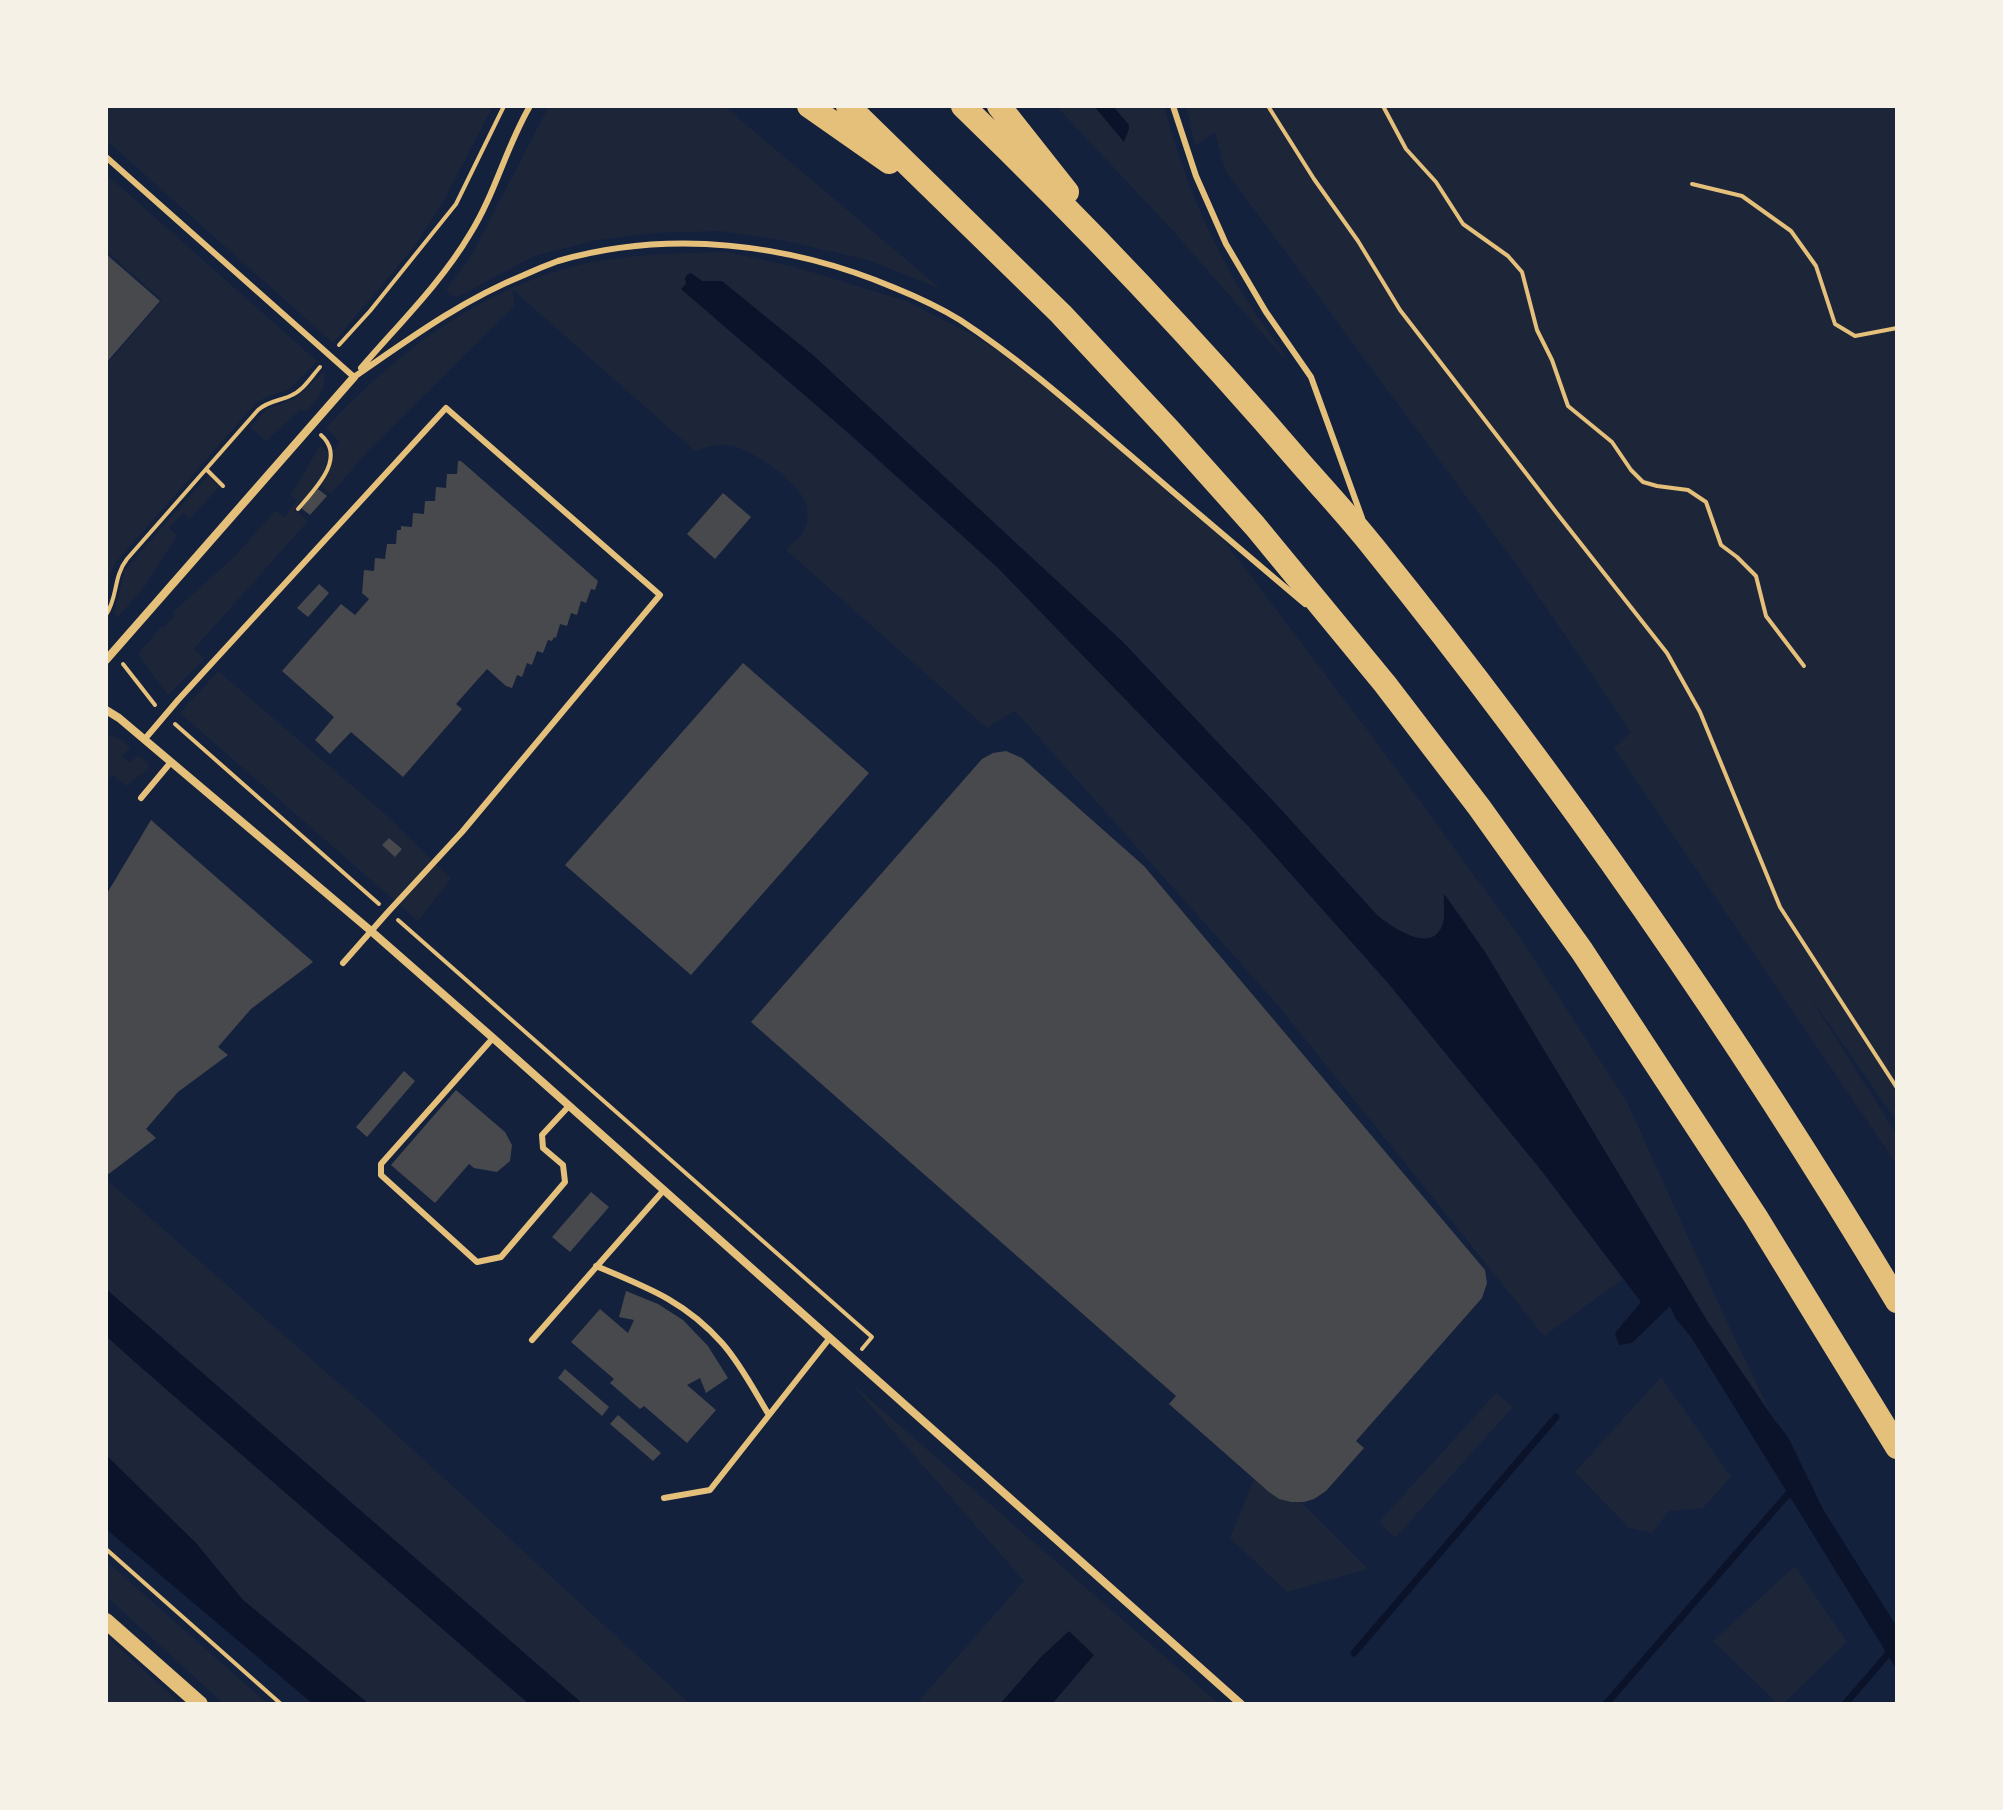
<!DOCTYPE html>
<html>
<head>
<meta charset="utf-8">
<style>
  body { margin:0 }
  #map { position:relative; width:2003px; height:1810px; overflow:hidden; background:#14213d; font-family:"Golos Text",sans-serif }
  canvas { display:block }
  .frame { position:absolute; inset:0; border:108px solid #f6f1e7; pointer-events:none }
</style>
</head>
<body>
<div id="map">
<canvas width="2003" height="1810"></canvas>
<div class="frame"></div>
</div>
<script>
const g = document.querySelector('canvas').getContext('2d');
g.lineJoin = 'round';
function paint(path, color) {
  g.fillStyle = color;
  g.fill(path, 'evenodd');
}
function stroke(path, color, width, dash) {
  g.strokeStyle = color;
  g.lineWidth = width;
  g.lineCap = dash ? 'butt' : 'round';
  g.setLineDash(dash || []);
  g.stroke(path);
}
paint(new Path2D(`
  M106 106H493L444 200 414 247 333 343 106 140Z
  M549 106H724L941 289 868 260 781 240 720 231 654 233 597 240 534 256 461 295 454 297 446 290 470 258Z
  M1056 106H1164C1182 174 1209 239 1246 299 1258 318 1272 336 1285 355L1283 357 1175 233Z
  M1186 106H1897V1122L1806 991 1897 1135V1165L1614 748 1631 732 1519 568 1225 170 1215 132 1195 146Z
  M106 174 317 361 290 389 266 397 255 404 116 562 111 572 106 600V365L162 300 106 251Z
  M728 252 795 267 906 301 971 334 1039 376 1101 426 1170 494 1218 533 1381 748 1520 938 1626 1100 1719 1305 1773 1418 1708 1322 1485 952 1445 896C1443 905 1446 917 1442 926 1430 955 1391 926 1377 915L1275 803 1123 642 814 356 722 282 702 281 690 273 685 278 715 319 787 379 998 568 1250 828 1388 983 1541 1170 1623 1279 1544 1336 1277 1004 1017 713 1014 711 987 728 786 550C793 542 802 536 806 526 809 517 808 504 802 496 790 477 749 446 726 445 715 444 705 448 695 451L512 289 515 305 366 453 331 494 321 486 335 454 333 452 340 442 326 428C400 349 489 281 599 261 641 254 685 253 728 252Z
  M324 371C327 390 317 399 306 412L301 409 266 441 250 427 267 409 297 398Z
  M320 445 330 454 320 481 295 510 308 521 194 649 204 659 168 695 138 654 162 626 164 628 175 615 173 612 235 556 276 510 284 517 297 501 290 494 296 487Z
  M208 475 219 487 190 519 183 513 169 528 177 535 145 586 118 617 114 613 125 570Z
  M218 671 385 814 451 879 418 921 180 713Z
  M106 734 122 740 130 748 122 757 130 763 138 755 148 763V769L126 786 113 775 106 782Z
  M106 1179 375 1415 690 1704H583L106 1289Z
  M106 1336 529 1704H369L243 1600 196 1543 106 1455Z
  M1661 1377 1731 1477 1703 1508 1669 1511 1652 1533 1629 1528 1575 1472Z
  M850 1382 1219 1704H1052L1094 1655 1041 1657 1000 1704H916L1024 1581Z
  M1496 1393 1513 1407 1395 1538 1379 1522Z
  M1261 1462 1368 1569 1287 1592 1230 1538Z
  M106 1561 268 1704H224L106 1596Z
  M1795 1566 1847 1642 1783 1704H1778L1713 1641Z
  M106 1636 181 1704H106Z`), '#1d2539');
paint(new Path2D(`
  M1094 106H1113L1129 125V129L1124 142Z
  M691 273 702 281H722L814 356 1123 642 1275 803 1377 915C1391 926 1430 955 1442 926 1446 917 1443 905 1444 894L1450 902 1485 952 1708 1322 1773 1418 1788 1437 1824 1511 1897 1627V1670L1691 1337 1676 1319 1670 1306 1632 1343 1619 1345 1615 1333 1641 1302 1541 1170 1388 983 1250 828 998 568 852 436 681 289 686 284 685 278 687 275Z
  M106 1289 583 1704H529L137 1364 106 1336Z
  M106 1455 196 1543 243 1600 369 1704H313L106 1529Z
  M1069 1631 1094 1655 1052 1704H1000L1041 1657Z`), '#0b132b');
stroke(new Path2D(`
  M1354 1653 1556 1417
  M1606 1704 1788 1494
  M1845 1704 1888 1654`), '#0b132b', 7);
paint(new Path2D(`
  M106 254 160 301 106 363Z
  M458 461H461L598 581 595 590 591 589 586 603 581 601 577 615 571 613 567 626 560 624 556 638 554 637 552 641 548 640 543 653 537 651 532 665 527 663 522 677 517 675 512 688 506 686 487 669 456 704 462 709 403 777 351 732 330 754 315 740 334 717 282 671 341 604 355 615 369 599 362 593 364 570 374 571 375 558 385 559 387 544H396L397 530H401V526L412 527 413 513 424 514 425 501H435L436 487 446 488 447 474H457Z
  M318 489 327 496 310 515 301 508Z
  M723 493 751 517 715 559 687 534Z
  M319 584 329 593 308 617 297 608Z
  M743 663 869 773 691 975 565 865Z
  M1006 751 1022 758 1144 866 1485 1270 1487 1283 1482 1298 1356 1441 1364 1448 1326 1491 1314 1499 1304 1502H1291L1279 1499 1269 1492 1169 1404 1176 1396 751 1022 982 759 993 753Z
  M151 820 313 962 251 1009 218 1047 228 1055 178 1092 146 1129 156 1138 106 1176V895Z
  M389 838 402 849 395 857 382 845Z
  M404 1071 415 1081 367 1137 356 1127Z
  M456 1090 505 1132 512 1145 510 1161 497 1172 474 1168 469 1164 435 1203 391 1165Z
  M591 1192 609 1207 570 1252 552 1237Z
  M626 1291 658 1304 683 1320 708 1346 728 1378 706 1393 700 1378 687 1385 716 1410 687 1443 644 1406 640 1409 610 1383 614 1379 571 1342 600 1309 628 1333 634 1320 619 1317Z
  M565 1369 609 1407 602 1416 558 1378Z
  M618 1415 661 1453 653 1461 610 1424Z`), '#48494c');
stroke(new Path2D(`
  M1268 106 1314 179 1358 241 1400 310 1559 516 1667 653 1700 712 1780 907 1897 1088
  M1383 106 1406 149 1436 182 1463 224 1508 256 1522 272 1537 330 1552 360 1568 406 1612 442 1631 470 1643 482 1657 486 1688 490 1706 502 1721 545 1737 557 1756 576 1766 616 1804 666
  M1692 184 1742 196 1791 231 1816 266 1835 324 1855 336 1897 328
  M339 345 370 311 456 204 504 106
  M206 469 223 486
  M298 509C315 489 347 458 321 435
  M106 615C118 597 113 577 127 559L258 410C268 401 279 401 290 396 303 391 311 377 320 367
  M123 664 155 705
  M175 724 379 904
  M398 920 872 1337 862 1349
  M106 1549 281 1704`), '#e5c07b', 4);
stroke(new Path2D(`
  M1173 106 1196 176 1226 244 1266 312 1311 377 1362 518
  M106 157 354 377
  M361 368C398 325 441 283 470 234 495 194 506 147 530 106
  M354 377C409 339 462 300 524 275 535 270 547 265 558 261 669 229 789 243 895 288 917 297 939 307 960 320 1021 360 1075 408 1130 455 1188 505 1247 555 1305 604
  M144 740 178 700 446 408 660 595 462 832 388 912 343 963
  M141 798 171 762
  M493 1038 381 1164V1175L477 1262 501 1257 565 1182 563 1165 543 1148 542 1135 568 1107
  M596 1266C646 1287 685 1301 722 1343 740 1363 755 1392 769 1415
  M532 1340 663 1191
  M664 1498 710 1490 829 1339`), '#e5c07b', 6);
stroke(new Path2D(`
  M106 660 354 377
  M106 710 119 718 371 931 493 1038 1241 1704`), '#e5c07b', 8);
stroke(new Path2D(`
  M106 1621 200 1704`), '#e5c07b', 16);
stroke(new Path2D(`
  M809 106 889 162
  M848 106 1061 314 1170 431 1255 526 1385 684 1479 807 1582 951 1756 1217 1897 1447
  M963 106C1082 221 1196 341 1304 467 1328 494 1352 520 1374 548 1566 786 1740 1039 1897 1301
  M999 106 1067 192`), '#e5c07b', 24);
</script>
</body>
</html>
